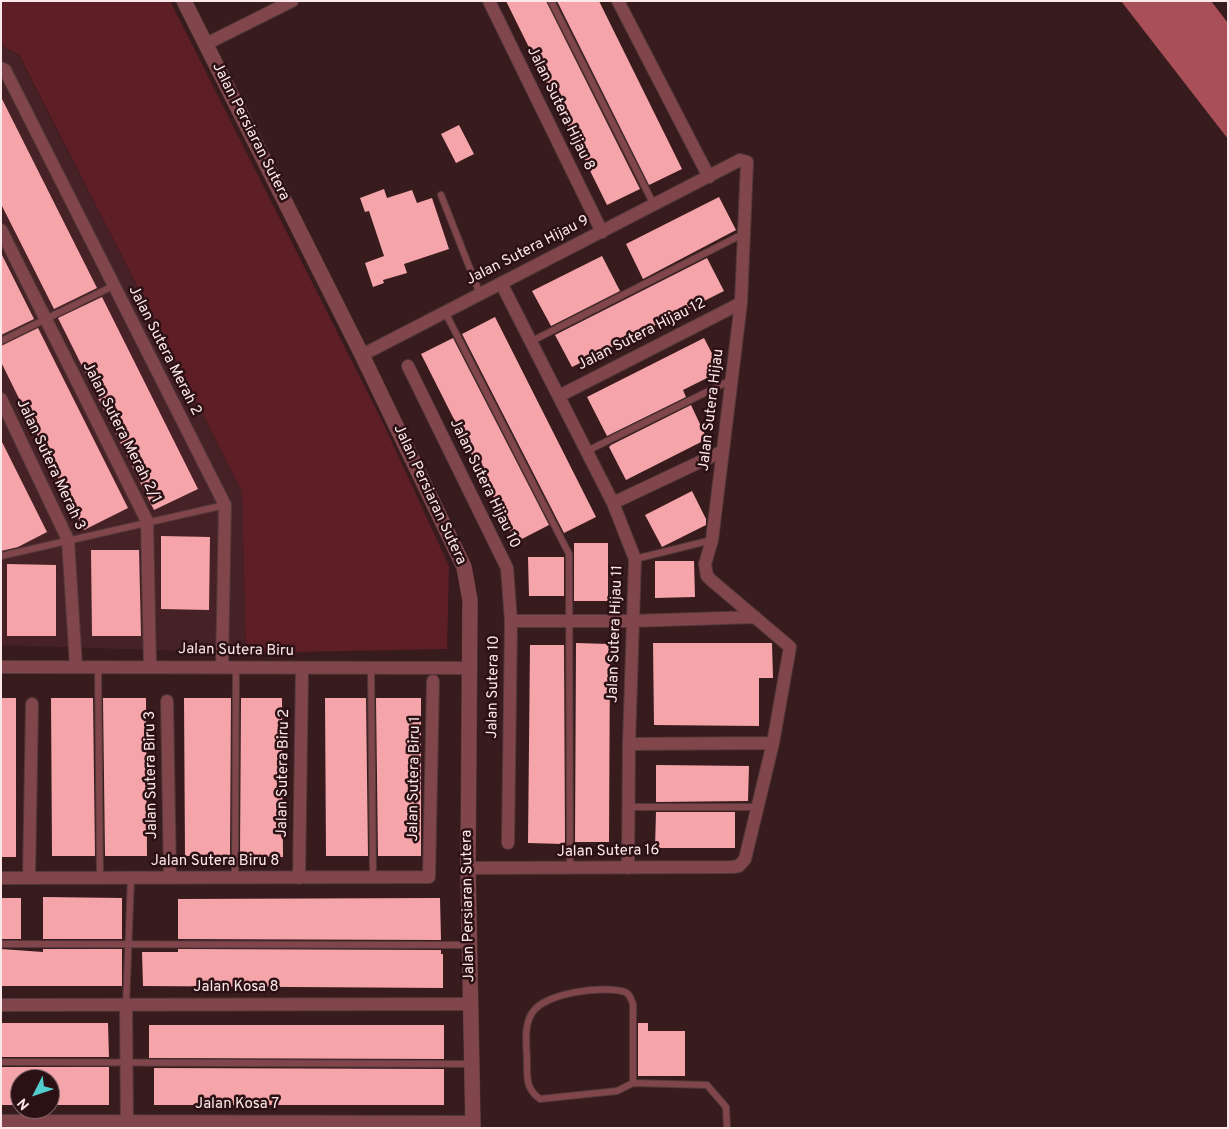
<!DOCTYPE html>
<html>
<head>
<meta charset="utf-8">
<style>
  body { margin:0 }
  #map { position:relative; width:1229px; height:1129px; overflow:hidden; background:#371b1d; font-family:Overpass,sans-serif }
  canvas { display:block }
  .frame { position:absolute; inset:0; border:2px solid #fce8e8; pointer-events:none }
  .north { position:absolute; left:10px; top:1069px; width:50px; height:50px; box-sizing:border-box; background:#2c1114; border:1px solid #7f6769; border-radius:50%; rotate:229deg; font-size:14px; font-weight:700; line-height:20px; text-align:center; color:#fce8e8 }
  .north::after { content:''; display:block; margin:auto; width:18px; height:22px; background:#52cdcd; clip-path:polygon(50% 0,100% 100%,50% 72%,0 100%) }
</style>
</head>
<body>
<div id="map">
<canvas width="1229" height="1129"></canvas>
<div class="frame"></div>
<div class="north">N</div>
</div>
<script>
const g = document.querySelector('canvas').getContext('2d');
g.lineJoin = 'round';
function paint(path, color) {
  g.fillStyle = color;
  g.fill(path, 'evenodd');
}
function stroke(path, color, width, dash) {
  g.strokeStyle = color;
  g.lineWidth = width;
  g.lineCap = dash ? 'butt' : 'round';
  g.setLineDash(dash || []);
  g.stroke(path);
}
function write(font, color, halo, rows, align = 'center') {
  g.font = font + ' Overpass,sans-serif';
  g.lineWidth = 5;
  g.setLineDash([]);
  g.textBaseline = 'middle';
  g.strokeStyle = halo;
  g.fillStyle = color;
  for (const [text, x, y, turn = 0] of rows) {
    g.save();
    g.translate(x, y);
    g.rotate((+turn || 0) * Math.PI / 180);
    g.textAlign = isNaN(turn) ? turn : align;
    if (halo) g.strokeText(text, 0, 0);
    g.fillText(text, 0, 0);
    g.restore();
  }
}
paint(new Path2D(`
  M1 45 18 55 242 491 246 653 1 645Z`), '#462226');
paint(new Path2D(`
  M1 1H170L383 423 449 566 447 649 246 653 242 491 19 55 1 45Z`), '#5e1e26');
paint(new Path2D(`
  M1121 1H1211L1228 23V139Z`), '#a94f58');
paint(new Path2D(`
  M506 1H546L640 189 607 205Z
  M557 1H599L682 169 649 185Z
  M1 97 97 288 54 309 1 204Z
  M459 125 474 154 456 163 441 134Z
  M384 189 387 198 412 190 417 203 432 198 449 249 404 264 407 273 383 280 384 283 373 287 365 263 384 256 369 211 365 212 360 198Z
  M719 197 736 230 643 279 626 244Z
  M1 253 34 319 1 335Z
  M602 256 620 291 551 326 532 291Z
  M707 258 724 291 572 367 555 335Z
  M102 297 198 489 154 510 58 318Z
  M495 317 596 517 564 533 462 334Z
  M38 328 128 508 84 530 1 362V346Z
  M453 338 549 525 516 542 421 354Z
  M704 338 721 371 683 390 686 397 607 436 587 397Z
  M691 405 707 439 626 480 609 447 611 445Z
  M1 440 47 532 18 547 1 551Z
  M692 491 706 519V525L662 547 645 515Z
  M161 536 210 537 209 610 161 609Z
  M574 543H608V601H574Z
  M91 550H139L141 636H92Z
  M528 557H564V596H529Z
  M655 561H694L695 597 655 598Z
  M7 564 56 565V636H7Z
  M576 643 610 644 609 842H575Z
  M653 643H772L773 678H759V726L654 725Z
  M530 645H564L565 842 563 844 528 843Z
  M1 698H16V857H1Z
  M51 698H93L95 856H52Z
  M103 698H146L147 856H105Z
  M184 698H231L230 856H185Z
  M241 698H282L283 857 240 856Z
  M325 698H366L368 856H326Z
  M376 698H421V856H378Z
  M656 765 749 766 748 801 656 802Z
  M656 812H735V848H655Z
  M43 897 122 898V939H43Z
  M1 898H21V939H1Z
  M440 898 441 940 178 939V899Z
  M1 949 43 952V949H122V986H1Z
  M178 949 441 950V954H443V988L143 986 142 952H178Z
  M1 1023H108L109 1057H1Z
  M638 1023H648V1031H685V1076H638Z
  M149 1025H444V1059L149 1058Z
  M1 1067H109V1105H50V1079H20V1105H1Z
  M154 1068 444 1069V1105H154Z`), '#f5a5aa');
const service = new Path2D(`
  M551 1 654 205
  M441 195 480 294
  M445 312 569 554 570 869
  M1 341 113 286
  M530 342 743 234
  M587 451 731 380
  M1 556 225 505
  M635 559 712 540
  M98 667 100 878
  M371 668 373 878
  M629 807H758
  M235 878 236 667
  M1 944 469 945
  M126 1005 131 878
  M1 1062 471 1064
  M633 1083V1004C631 999 630 994 625 992 603 985 544 993 532 1013 523 1027 527 1047 527 1062 527 1078 526 1089 540 1099L617 1091 633 1083 707 1085 726 1107 727 1128`);
const minor = new Path2D(`
  M489 1 602 232
  M618 1 709 177
  M206 44 292 1
  M1 68 5 70 225 505 222 667
  M1 230 147 521 150 666
  M501 283 613 503 635 559 629 744 628 868
  M362 355 740 160 747 162 741 303 712 540 705 564 707 576 711 580 790 647 773 743 745 859 739 866 733 867 468 868
  M408 366 507 568 511 621 508 843
  M559 396 741 303
  M1 399 68 540 76 666
  M613 503 723 451
  M511 621H632L755 617
  M1 667 471 668
  M167 701 170 878
  M629 744 773 743
  M1 878 429 877 433 681
  M29 878 32 704
  M299 878 302 669
  M1 1005 471 1004
  M126 1005 127 1128
  M1 1121 472 1122`);
const tertiary = new Path2D(`
  M184 1 362 355 464 567 470 600 468 868 473 1128`);
stroke(service, '#533839', 8);
stroke(minor, '#533839', 14);
stroke(tertiary, '#533839', 16);
stroke(service, '#81464b', 6);
stroke(minor, '#81464b', 12);
stroke(tertiary, '#81464b', 15);
write('15px', '#fce8e8', '#2c1114', [
  ["Jalan Sutera Hijau 8",560,109,64],
  ["Jalan Persiaran Sutera",250,132,63],
  ["Jalan Sutera Hijau 9",528,251,-27],
  ["Jalan Sutera Hijau 12",642,335,-27],
  ["Jalan Sutera Merah 2",164,351,63],
  ["Jalan Sutera Hijau",712,410,-83],
  ["Jalan Sutera Merah 2/1",121,433,63],
  ["Jalan Sutera Merah 3",50,465,65],
  ["Jalan Sutera Hijau 10",484,484,64],
  ["Jalan Persiaran Sutera",429,495,65],
  ["Jalan Sutera Hijau 11",616,634,-88],
  ["Jalan Sutera Biru",236,651,1],
  ["Jalan Sutera 10",494,687,-89],
  ["Jalan Sutera Biru 2",284,773,-89],
  ["Jalan Sutera Biru 3",152,775,-91],
  ["Jalan Sutera Biru 1",415,779,-89],
  ["Jalan Sutera 16",608,852,-1],
  ["Jalan Sutera Biru 8",215,862],
  ["Jalan Persiaran Sutera",469,906,-91],
  ["Jalan Kosa 8",236,988],
  ["Jalan Kosa 7",237,1105]
]);
</script>
</body>
</html>
